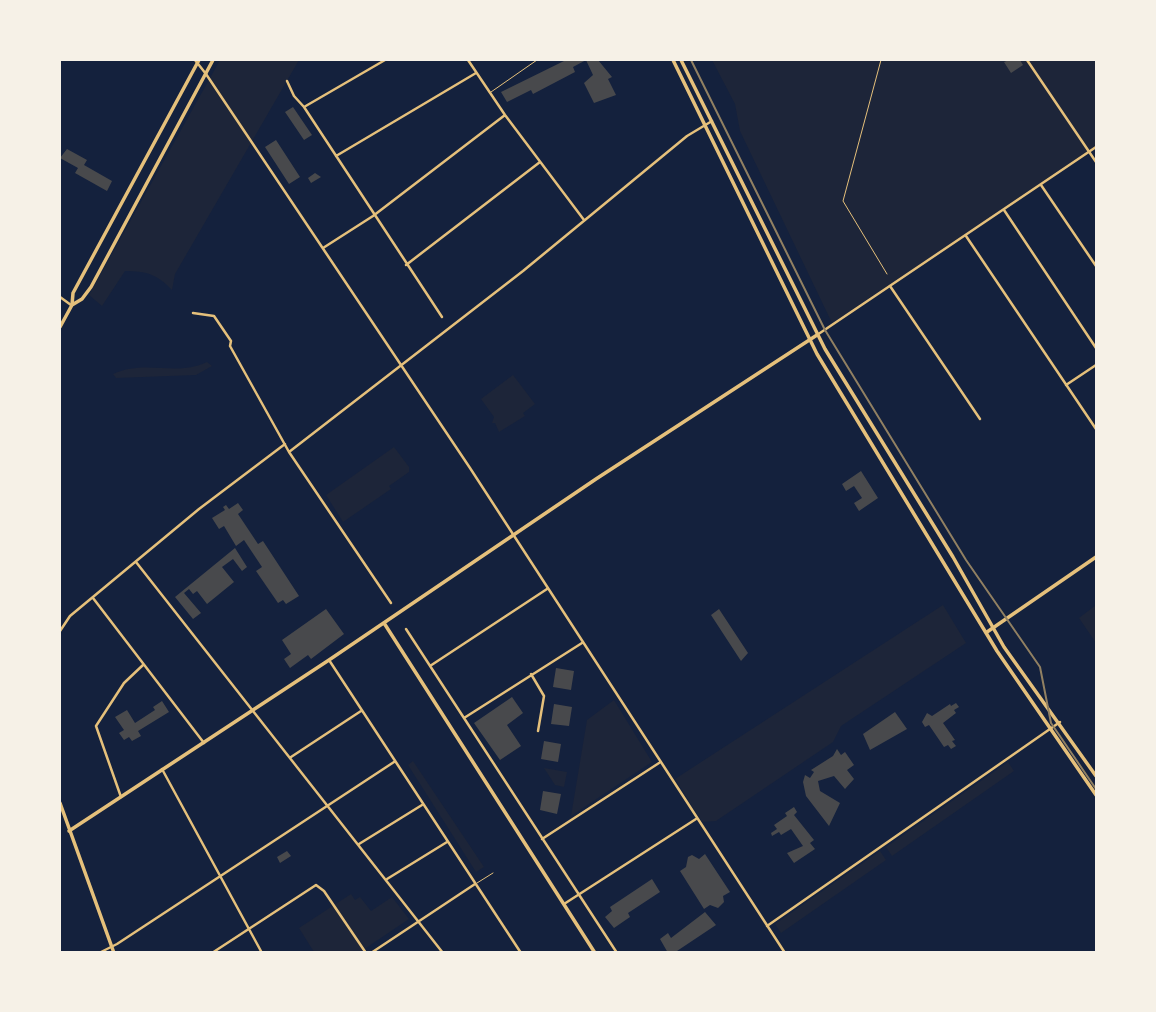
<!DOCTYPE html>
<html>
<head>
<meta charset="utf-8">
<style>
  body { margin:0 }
  #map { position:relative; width:1156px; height:1012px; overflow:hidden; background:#14213d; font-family:Roboto,sans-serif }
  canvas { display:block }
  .frame { position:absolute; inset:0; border:61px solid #f6f1e7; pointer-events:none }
</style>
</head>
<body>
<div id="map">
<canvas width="1156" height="1012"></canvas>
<div class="frame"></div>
</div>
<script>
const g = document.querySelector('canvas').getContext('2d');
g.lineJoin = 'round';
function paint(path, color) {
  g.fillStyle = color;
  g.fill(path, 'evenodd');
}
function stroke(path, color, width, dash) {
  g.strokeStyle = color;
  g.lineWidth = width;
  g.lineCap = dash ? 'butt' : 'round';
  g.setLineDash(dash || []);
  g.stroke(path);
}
paint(new Path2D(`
  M220 60H299L175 274 172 290C157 274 146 271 125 271L102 306 89 295Z
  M712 60H1096V147L832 323 740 131 735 104Z
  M207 362 212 366 196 375 116 378 113 374C146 359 176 377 207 362Z
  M513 375 535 404 523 413 525 416 499 432 495 423H492L494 417 481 399Z
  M394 447 409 467V472L389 486 391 489 343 522 326 495Z
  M943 605 966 643 841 726 833 742 716 821 702 822 675 779Z
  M1096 605V643L1079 618Z
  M614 700 652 762 571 816 587 720Z
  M413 761 484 867 476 872 408 765Z
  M1008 762 1014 771 892 856 886 847Z
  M544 768 567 772 564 787 555 785Z
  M880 851 886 860 781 933 775 924Z
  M351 894 355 900 360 897 371 911 392 897 409 919 360 952H314L299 928Z`), '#1d2539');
paint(new Path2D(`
  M566 60H598L612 77 608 79 616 95 594 103 584 83 593 75 586 60 573 67 575 72 533 94 531 90 507 102 501 92Z
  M1009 60H1020L1023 65 1011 73 1004 62Z
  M293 107 312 135 304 140 285 112Z
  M276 140 300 177 289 184 265 147Z
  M67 149 87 160 84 165 112 181 107 191 75 173 78 168 60 158Z
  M315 173 321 177 311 183 308 178Z
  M861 471 878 498 859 511 854 503 862 498 854 486 846 491 842 484Z
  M238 503 243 510 238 514 258 544 263 541 299 596 286 604 283 600 278 603 256 571 262 567 244 540 236 546 224 526 219 529 212 518 225 510 223 507 226 505 229 509Z
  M235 548 247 567 242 571 233 559 222 567 234 582 207 604 197 591 193 594 189 589 184 593 201 613 193 619 175 597Z
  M326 609 344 634 311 659 308 655 290 668 284 659 291 654 282 640Z
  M719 609 748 653 741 661 711 615Z
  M556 668 574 671 571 690 553 687Z
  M512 697 523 713 507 725 521 746 500 760 474 723Z
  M162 701 169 712 138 731 141 736 132 741 129 737 124 740 119 733 124 730 115 717 127 710 135 723 155 710 153 707Z
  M956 703 959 707 954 710 956 713 943 723 955 740 952 741 956 746 951 749 948 745 944 747 929 725 925 727 922 722 927 713 932 716 950 704 951 706Z
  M554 704 572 707 569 726 551 724Z
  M895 712 907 729 870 750 863 734Z
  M544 741 561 744 558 762 541 759Z
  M837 749 841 755 845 752 854 765 847 770 854 779 845 789 834 776 818 781 820 791 840 803 829 826 806 796 803 782 805 775 810 778 814 772 811 770 833 756Z
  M543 791 561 794 557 814 540 810Z
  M794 807 797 812 794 815 814 840 810 843 815 849 794 863 787 853 803 846 791 829 781 835 779 832 772 836 771 833 777 829 774 825 787 816 785 813Z
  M287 851 291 856 280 863 277 857Z
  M705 854 730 892 723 896 724 902 718 908 710 905 704 909 680 871 686 867 688 857 692 855 699 859Z
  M652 879 660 892 628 913 630 917 614 928 605 917 612 911 610 907Z
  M705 912 716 925 674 953H668L660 939 668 933 671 938Z`), '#48494c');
stroke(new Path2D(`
  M881 60 843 201 887 274`), '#e5c07b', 1);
stroke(new Path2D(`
  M491 92 537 60
  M477 883 493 873`), '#e5c07b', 1);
stroke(new Path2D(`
  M468 60 505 115 584 220
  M1027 60 1096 162
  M206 74 470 468 785 953
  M287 81 294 96 304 107 442 317
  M304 107 385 60
  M336 156 476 73
  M1041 185 1096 266
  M1004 210 1096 348
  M966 236 1096 429
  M323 248 373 216 505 115
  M406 265 540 162
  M890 286 980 419
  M193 313 214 316 231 341 230 346 289 452 391 603
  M1066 385 1096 365
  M289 452 523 271 687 136 712 121
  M136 562 443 953
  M93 598 204 743
  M406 629 617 953
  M60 631 70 616 199 509 285 444
  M329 660 521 953
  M430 666 547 589
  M531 674 544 696 538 731
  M464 718 582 643
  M291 757 361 711
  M162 769 262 953
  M121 797 96 726 124 683 143 665
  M542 839 659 763
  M359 844 422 805
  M387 879 447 842
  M564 904 696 819
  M767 926 1060 722
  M99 953 117 944 394 762
  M212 953 316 885 324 891 366 953
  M371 953 475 884`), '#e5c07b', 2.5);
stroke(new Path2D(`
  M195 60 206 74
  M60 297 71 305
  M817 335 1096 147`), '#e5c07b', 2.5);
stroke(new Path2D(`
  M72 305 82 299 91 287 213 60
  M60 327 72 305 73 293 199 60
  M384 623 595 953
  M987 632 1096 557
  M60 803 114 953
  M69 831 329 660 596 479 817 335`), '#e5c07b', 3.5);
stroke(new Path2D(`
  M673 60 817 354 997 651 1096 795
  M681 60 825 349 953 557 1004 647 1096 776`), '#e5c07b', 3.5);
stroke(new Path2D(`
  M691 60 825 330 966 560 1040 667 1051 723 1096 789`), '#918062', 2);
</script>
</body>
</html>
